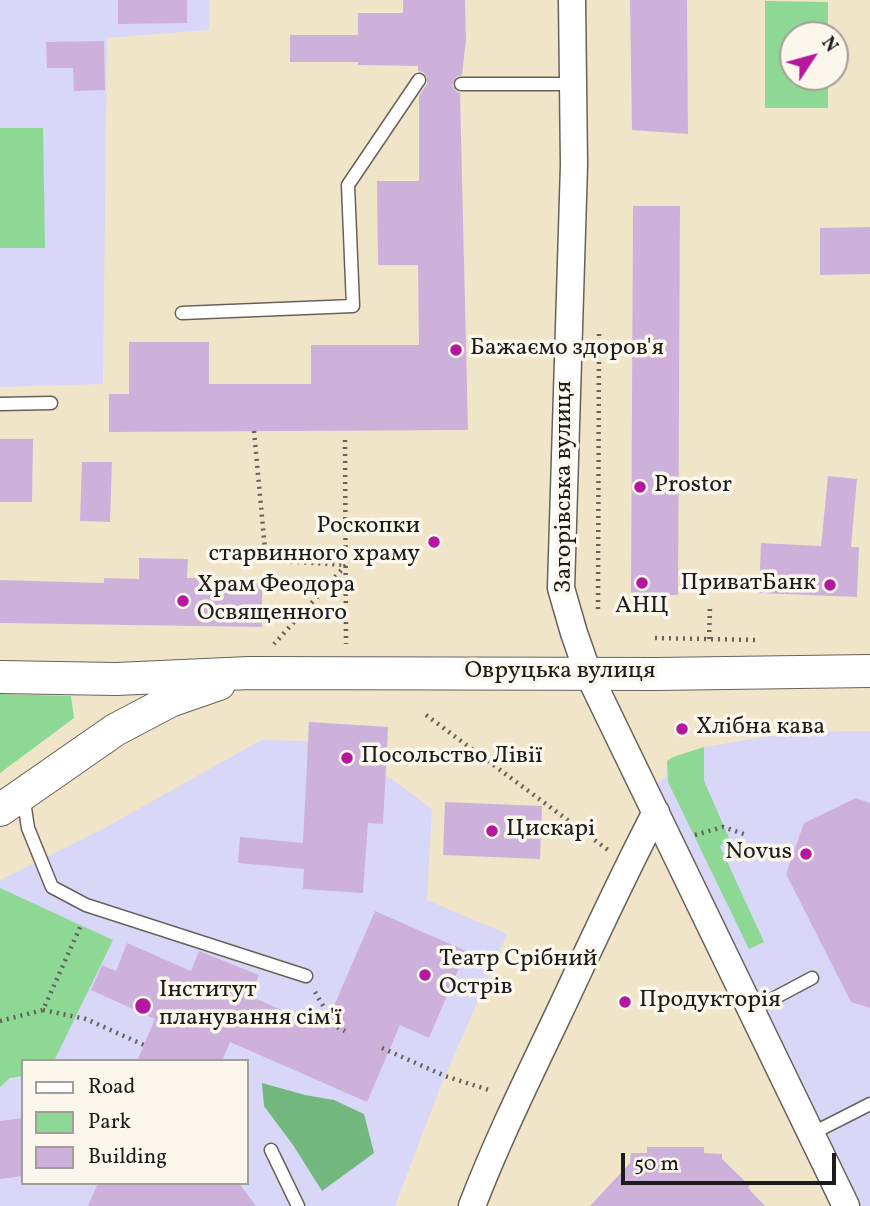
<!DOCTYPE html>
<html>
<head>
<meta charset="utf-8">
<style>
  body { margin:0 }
  #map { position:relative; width:870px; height:1206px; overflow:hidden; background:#f1e5c9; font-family:Vollkorn,serif }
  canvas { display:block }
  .legend { position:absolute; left:21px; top:1059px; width:228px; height:126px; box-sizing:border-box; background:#fbf7ec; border:2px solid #a29f99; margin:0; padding:9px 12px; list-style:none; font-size:21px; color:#1c1c1c }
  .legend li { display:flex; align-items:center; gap:14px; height:35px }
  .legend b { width:35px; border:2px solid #a29f99 }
  .north { position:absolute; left:779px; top:21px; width:70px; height:70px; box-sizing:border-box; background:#fbf7ec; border:2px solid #a29f99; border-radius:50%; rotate:54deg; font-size:19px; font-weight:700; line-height:28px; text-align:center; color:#1c1c1c }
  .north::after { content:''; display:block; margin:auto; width:24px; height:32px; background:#b5179e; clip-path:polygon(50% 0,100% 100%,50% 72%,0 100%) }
  .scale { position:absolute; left:621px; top:1153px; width:215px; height:32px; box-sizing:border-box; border:4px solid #1c1c1c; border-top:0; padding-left:9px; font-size:21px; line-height:24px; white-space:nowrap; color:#1c1c1c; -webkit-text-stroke:5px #fbf7ec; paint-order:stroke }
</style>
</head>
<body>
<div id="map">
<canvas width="870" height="1206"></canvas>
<ul class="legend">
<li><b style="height:9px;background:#fff"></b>Road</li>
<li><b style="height:19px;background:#8dd894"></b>Park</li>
<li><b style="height:19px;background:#ceb1db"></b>Building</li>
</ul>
<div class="north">N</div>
<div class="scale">50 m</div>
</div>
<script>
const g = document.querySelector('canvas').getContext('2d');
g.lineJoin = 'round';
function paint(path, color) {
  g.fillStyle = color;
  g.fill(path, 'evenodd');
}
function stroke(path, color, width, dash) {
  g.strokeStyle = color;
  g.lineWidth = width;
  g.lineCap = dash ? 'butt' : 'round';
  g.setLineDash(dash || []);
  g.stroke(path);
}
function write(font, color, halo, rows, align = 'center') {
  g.font = font + ' Vollkorn,serif';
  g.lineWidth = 7;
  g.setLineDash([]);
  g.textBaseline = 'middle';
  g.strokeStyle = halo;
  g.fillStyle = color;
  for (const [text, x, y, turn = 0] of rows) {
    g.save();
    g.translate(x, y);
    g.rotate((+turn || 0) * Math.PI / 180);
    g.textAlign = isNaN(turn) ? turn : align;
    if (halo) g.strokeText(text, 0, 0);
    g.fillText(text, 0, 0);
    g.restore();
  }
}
paint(new Path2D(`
  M0 0H210L209 30 107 38 103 384 0 387Z
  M309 722 388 727 386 775 432 809 427 900 507 934 440 1088 395 1206H0V880L101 830 261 740 308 741ZM23 1061H247V1183H23Z
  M870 731V1206H857L655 785 704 747 793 732Z`), '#d8d7f8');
paint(new Path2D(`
  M765 1 828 2V35H793V77H828V108H765Z
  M0 128H43L45 248H0Z
  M0 694 71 696 74 718 0 773Z
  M704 747V781L730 840 720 846 764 942 749 949 668 782 667 761 673 757Z
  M0 888 113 940 54 1061H23V1076L10 1078 0 1087Z`), '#8dd894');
paint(new Path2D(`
  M262 1083 305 1095 334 1100 364 1114 374 1153 322 1191 293 1145 264 1106Z`), '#72b87e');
paint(new Path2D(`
  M118 0H187V23L118 24Z
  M403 0H465L466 39 462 75 456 77 452 85 456 91 460 93 468 430 109 432V394H129V342H209V384H311V345H419L418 265H378L377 181H419V96L427 84V77L423 72 418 71V66L358 65V62H290V35H358V13H403Z
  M630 0H687L688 134 632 130Z
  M104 41 105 90 74 91 73 68H47L46 42Z
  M633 206H680L678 595H631Z
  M870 227V274L820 275V228Z
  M0 439H33L32 502H0Z
  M82 462H112L110 522 80 521Z
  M828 476 857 479 851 547H859L857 597 759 593 761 543 821 546Z
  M139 558 188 559 187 578 262 579V627L0 623V580L104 583V578L139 579Z
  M309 722 388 727 383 824 368 823 363 893 303 889 304 869 238 863 240 837 303 843Z
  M856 798 870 803V1008L851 1002 786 874 804 823Z
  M445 802 542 806 540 859 443 855Z
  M375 911 466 951 429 1038 400 1025 367 1102 230 1042 222 1061H137L155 1019 91 990 102 965 116 971 127 943 191 971 199 951 259 975 250 996 324 1029Z
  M23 1118V1176L0 1179V1121Z
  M647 1147H704V1153L722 1154V1159L750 1186 748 1188 765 1206H590L630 1163 631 1153H647Z
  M98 1183H239L256 1206H88Z`), '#ceb1db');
const service = new Path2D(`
  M461 84H572
  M182 313 353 306 348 185 419 80
  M0 404 51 403
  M23 795 28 828 52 887 86 905 306 976
  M752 1010 812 978
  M811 1134 870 1104
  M271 1150 298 1206`);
const minor = new Path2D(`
  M572 0 574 165 561 588 574 633 588 673 846 1206
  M472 1206C497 1141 528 1078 558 1015 590 947 621 879 656 812`);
const tertiary = new Path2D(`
  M0 677 116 679 249 673 656 674 870 671
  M0 810 115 730 170 701 219 684`);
stroke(service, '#676259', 15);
stroke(minor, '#676259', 29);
stroke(tertiary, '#676259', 34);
stroke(new Path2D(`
  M254 431 266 560 346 565 274 644
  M345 440 346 644
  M598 609 599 334
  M655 638 757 640
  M709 639 710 607
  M426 715 608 850
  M695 835 723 827 744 834
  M315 992 335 1026 345 1031
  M43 1010 86 1019 144 1045
  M0 1021 43 1010 82 923
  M382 1048 445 1076 492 1091`), '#676259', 4.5, [2, 5]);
stroke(service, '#fff', 12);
stroke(minor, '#fff', 26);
stroke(tertiary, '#fff', 32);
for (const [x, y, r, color] of [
  [456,350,7,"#b5179e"],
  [640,487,7,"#b5179e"],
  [434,542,7,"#b5179e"],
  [642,583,7,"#b5179e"],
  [830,585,7,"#b5179e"],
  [183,601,7,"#b5179e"],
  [682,729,7,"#b5179e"],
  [347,758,7,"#b5179e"],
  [492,831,7,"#b5179e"],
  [806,854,7,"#b5179e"],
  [425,975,7,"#b5179e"],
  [625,1002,7,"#b5179e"],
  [143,1006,9,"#b5179e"]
]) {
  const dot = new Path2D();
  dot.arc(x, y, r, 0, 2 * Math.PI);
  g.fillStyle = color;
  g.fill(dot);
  stroke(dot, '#fbf7ec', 2.5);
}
write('24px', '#1c1c1c', '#fbf7ec', [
  ["Бажаємо здоров'я",470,350],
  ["Prostor",654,487],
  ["Роскопки",420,528,"right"],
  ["старвинного храму",420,556,"right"],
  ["ПриватБанк",816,585,"right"],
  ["Храм Феодора",197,587],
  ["Освященного",197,615],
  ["АНЦ",642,608,"center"],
  ["Хлібна кава",696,729],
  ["Посольство Лівії",361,758],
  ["Цискарі",506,831],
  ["Novus",792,854,"right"],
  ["Театр Срібний",439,961],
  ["Острів",439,989],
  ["Інститут",159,992],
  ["планування сім'ї",159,1020],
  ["Продукторія",639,1002]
], 'left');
write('24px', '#1c1c1c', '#fbf7ec', [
  ["Загорівська вулиця",566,487,-90],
  ["Овруцька вулиця",560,673]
]);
</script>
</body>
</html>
